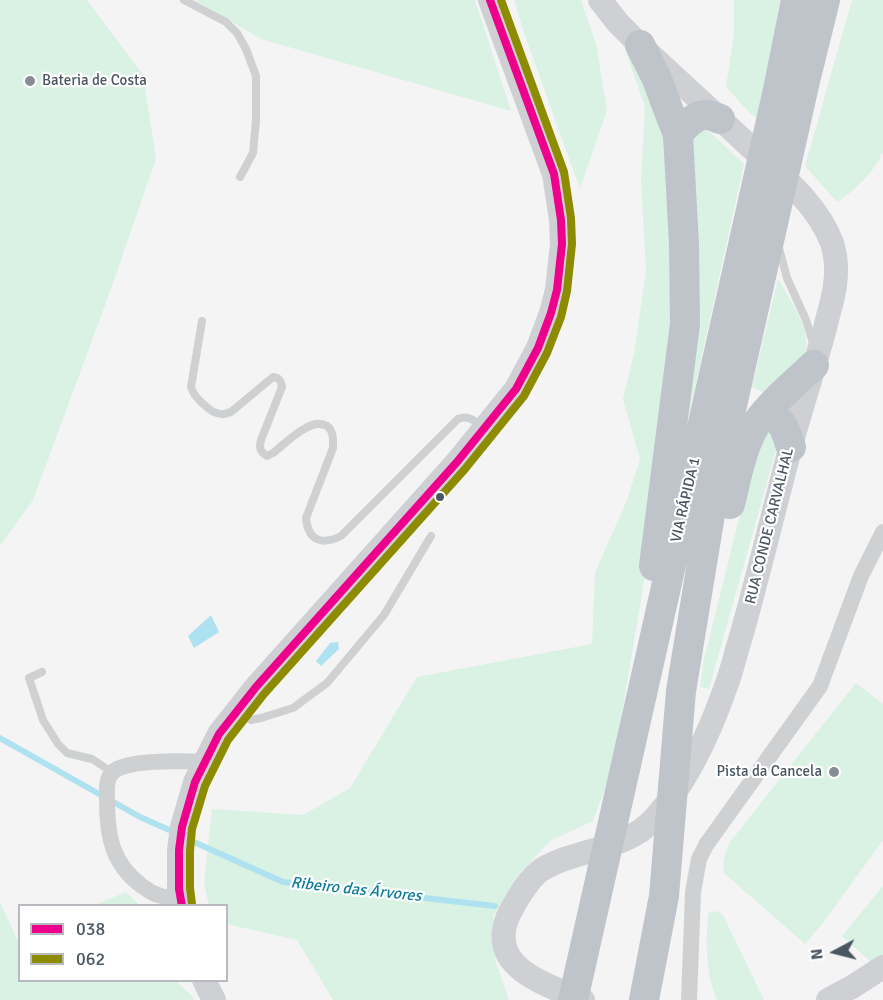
<!DOCTYPE html>
<html>
<head>
<meta charset="utf-8">
<style>
  body { margin:0 }
  #map { position:relative; width:883px; height:1000px; overflow:hidden; background:#f4f4f4; font-family:Signika,sans-serif }
  canvas { display:block }
  .legend { position:absolute; left:18px; top:904px; width:210px; height:78px; box-sizing:border-box; background:#fff; border:2px solid #b7bbc0; margin:0; padding:8px 10px; list-style:none; font-size:18px; color:#4a5661 }
  .legend li { display:flex; align-items:center; gap:12px; height:30px }
  .legend b { width:30px; border:2px solid #b7bbc0 }
  .north { position:absolute; left:805px; top:922px; width:60px; height:60px; -webkit-text-stroke:4px #fff; paint-order:stroke; rotate:263deg; font-size:16px; font-weight:700; line-height:24px; text-align:center; color:#4a5661 }
  .north::after { content:''; display:block; margin:auto; width:21px; height:27px; background:#4a5661; clip-path:polygon(50% 0,100% 100%,50% 72%,0 100%) }
</style>
</head>
<body>
<div id="map">
<canvas width="883" height="1000"></canvas>
<ul class="legend">
<li><b style="height:8px;background:#ec008c"></b>038</li>
<li><b style="height:8px;background:#8d8b00"></b>062</li>
</ul>
<div class="north">N</div>
</div>
<script>
const g = document.querySelector('canvas').getContext('2d');
g.lineJoin = 'round';
function paint(path, color) {
  g.fillStyle = color;
  g.fill(path, 'evenodd');
}
function stroke(path, color, width, dash) {
  g.strokeStyle = color;
  g.lineWidth = width;
  g.lineCap = dash ? 'butt' : 'round';
  g.setLineDash(dash || []);
  g.stroke(path);
}
function write(font, color, halo, rows, align = 'center') {
  g.font = font + ' Signika,sans-serif';
  g.lineWidth = 4.5;
  g.setLineDash([]);
  g.textBaseline = 'middle';
  g.strokeStyle = halo;
  g.fillStyle = color;
  for (const [text, x, y, turn = 0] of rows) {
    g.save();
    g.translate(x, y);
    g.rotate((+turn || 0) * Math.PI / 180);
    g.textAlign = isNaN(turn) ? turn : align;
    if (halo) g.strokeText(text, 0, 0);
    g.fillText(text, 0, 0);
    g.restore();
  }
}
paint(new Path2D(`
  M0 0H87L143 75 156 159 108 297 33 500 0 546Z
  M195 0H475L511 111 261 39Z
  M514 0H581L596 44 607 110 580 189 523 30Z
  M734 0H780L759 120 750 113 726 87 734 33Z
  M852 0H883V152C874 173 856 189 837 202L805 166Z
  M619 32 648 76 665 141 675 335 647 564 613 766 593 821 550 841 518 875 493 917 495 960 509 1000H333L297 940 227 924 226 906 209 905 204 884 212 809 303 815 350 788 417 677 592 644 595 573 627 500 640 459 623 399 634 354 646 271 641 181 645 107Z
  M702 130 710 132 744 164 685 432 692 137Z
  M778 279C789 299 819 339 801 361 791 373 778 383 767 394L752 387Z
  M769 432 778 443 709 689 700 687 703 664 749 478 765 434Z
  M856 683 883 704V840L823 923 805 944 724 873C722 861 725 853 730 842Z
  M883 886V956L872 963 842 936Z
  M126 892 139 905H95Z
  M0 902 17 939 19 938 20 980 176 981 192 996 194 1000H0Z
  M716 911 723 915 764 1000H717C705 970 706 945 708 913Z`), '#d9f2e3');
paint(new Path2D(`
  M211 615 219 632 194 648 188 636Z
  M338 642 339 649 321 666 316 661 330 643Z`), '#aee2f0');
stroke(new Path2D(`
  M0 738 140 817 176 833
  M185 838 283 882 495 906`), '#aee2f0', 6);
stroke(new Path2D(`
  M184 0 226 22 237 33 246 49 256 76V120L253 153 240 177
  M779 248 787 278 806 320 813 343
  M202 321 191 387C193 396 211 414 221 414 224 415 227 413 231 412L273 377C280 378 281 381 282 387L261 440C259 448 260 452 267 456L273 453C285 444 311 416 327 426 334 431 333 440 333 448L306 518C308 540 321 546 341 536L458 419C468 415 474 420 482 427
  M42 672 29 678 43 720 58 744 67 753 92 759 112 772
  M239 711 251 720 261 718 293 708 327 683 384 615 431 536`), '#ced0d2', 8);
stroke(new Path2D(`
  M181 899C174 898 165 898 158 895 152 894 147 889 142 886 112 864 107 836 107 801 107 791 105 778 114 771 131 759 183 761 205 762
  M689 1000 693 892 699 859 706 845 820 686 861 576 883 532`), '#ced0d2', 16);
stroke(new Path2D(`
  M182 906 179 889V850L182 827 195 782 219 734 256 687 457 462 516 389 538 348 551 313 557 290 562 244 561 220 554 174 490 0
  M204 980 214 1000
  M583 1000C553 987 498 972 504 931 505 918 512 909 518 898 525 887 531 877 541 870 577 848 626 851 655 818 687 782 710 732 726 686 732 671 735 655 740 640 759 574 774 508 792 442 803 401 817 361 827 320 830 308 834 296 835 285 837 271 836 256 832 243 816 201 778 173 746 143 711 110 675 78 640 45L618 23 600 0
  M828 1000 852 987 883 967`), '#ced0d4', 24);
stroke(new Path2D(`
  M640 45 656 77 678 135 684 244 685 324 654 566
  M678 135C684 126 694 116 705 115 710 115 715 117 720 119
  M762 417C781 412 786 432 791 447
  M730 504C736 481 740 454 751 433 762 410 795 383 814 365
  M573 1000 778 90 796 0
  M644 1000 664 896 681 691 717 472 805 81 825 0`), '#bec4c9', 30);
stroke(new Path2D(`
  M182 906 179 889V850L182 827 195 782 219 734 256 687 457 462 516 389 538 348 551 313 557 290 562 244 561 220 554 174 490 0`), '#ec008c', 8);
stroke(new Path2D(`
  M192 904 190 888V851L192 829 205 786 228 740 264 694 465 469 524 396 547 353 561 317 567 291 572 244 571 218 564 172 501 0`), '#8d8b00', 8);
for (const [x, y, r, color] of [
  [30,81,6,"#868d94"],
  [440,497,5,"#4a5661"],
  [834,772,6,"#868d94"]
]) {
  const dot = new Path2D();
  dot.arc(x, y, r, 0, 2 * Math.PI);
  g.fillStyle = color;
  g.fill(dot);
  stroke(dot, '#fff', 2);
}
write('15px', '#4a5661', '#fff', [
  ["Bateria de Costa",42,81],
  ["Pista da Cancela",822,772,"right"]
], 'left');
write('15px', '#4a5661', '#fff', [
  ["VIA RÁPIDA 1",686,500,-77],
  ["RUA CONDE CARVALHAL",770,526,-76]
]);
write('italic 16px', '#0c7c9b', '#fff', [
  ["Ribeiro das Árvores",356,890,6]
]);
</script>
</body>
</html>
